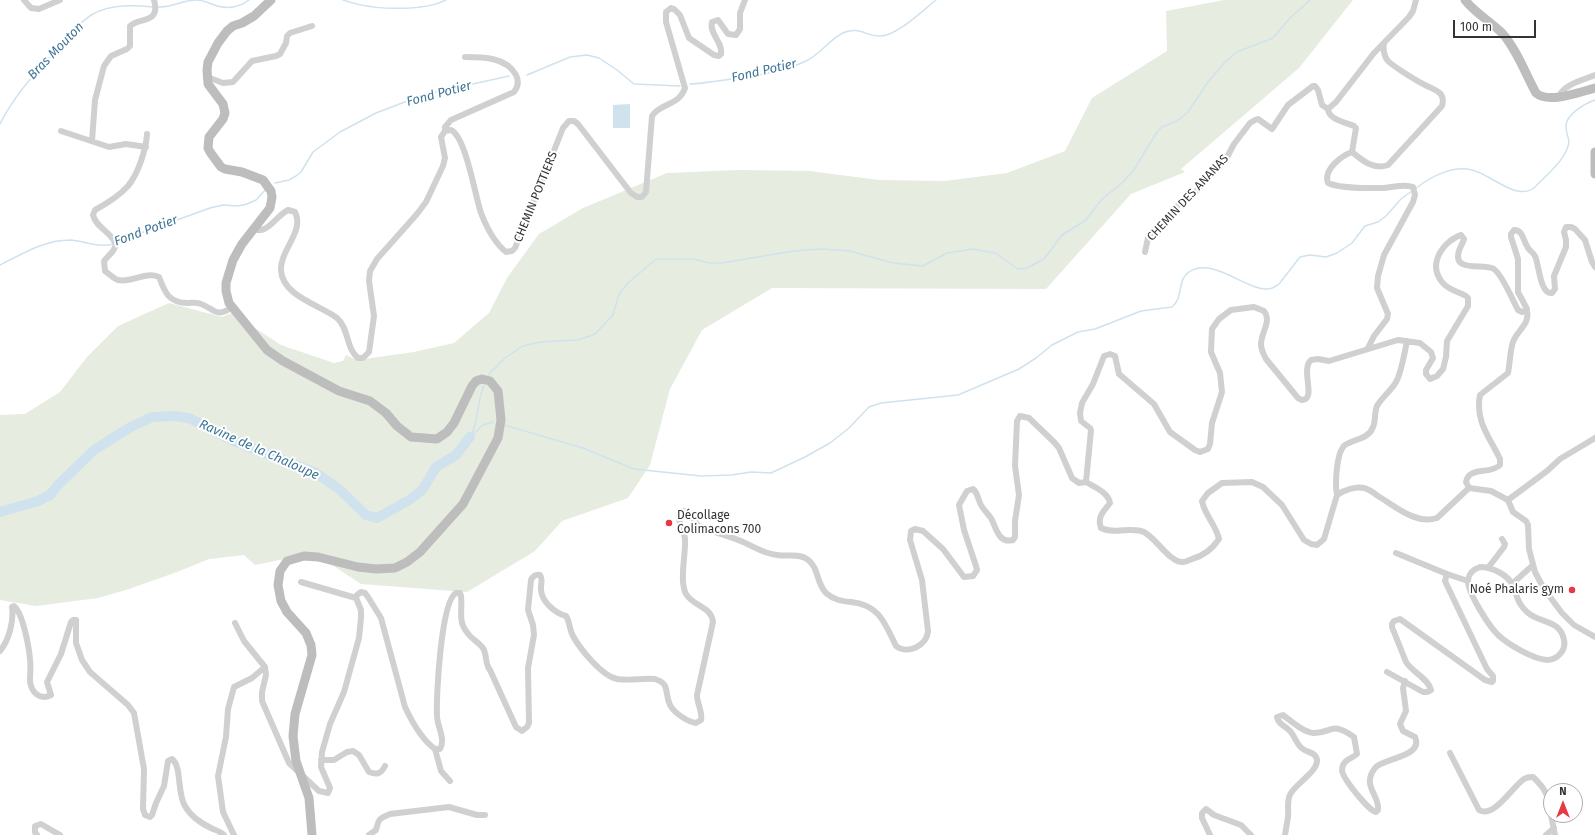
<!DOCTYPE html>
<html>
<head>
<meta charset="utf-8">
<style>
  body { margin:0 }
  #map { position:relative; width:1595px; height:835px; overflow:hidden; background:#fff; font-family:"Fira Sans",sans-serif }
  canvas { display:block }
  .north { position:absolute; left:1543px; top:783px; width:40px; height:40px; box-sizing:border-box; background:#fff; border:1px solid #adadad; border-radius:50%; rotate:0deg; font-size:11px; font-weight:700; line-height:16px; text-align:center; color:#333 }
  .north::after { content:''; display:block; margin:auto; width:14px; height:18px; background:#e63946; clip-path:polygon(50% 0,100% 100%,50% 72%,0 100%) }
  .scale { position:absolute; left:1453px; top:20px; width:83px; height:18px; box-sizing:border-box; border:2px solid #333; border-top:0; padding-left:5px; font-size:12px; line-height:14px; white-space:nowrap; color:#333; -webkit-text-stroke:3px #fff; paint-order:stroke }
</style>
</head>
<body>
<div id="map">
<canvas width="1595" height="835"></canvas>
<div class="north">N</div>
<div class="scale">100 m</div>
</div>
<script>
const g = document.querySelector('canvas').getContext('2d');
g.lineJoin = 'round';
function paint(path, color) {
  g.fillStyle = color;
  g.fill(path, 'evenodd');
}
function stroke(path, color, width, dash) {
  g.strokeStyle = color;
  g.lineWidth = width;
  g.lineCap = dash ? 'butt' : 'round';
  g.setLineDash(dash || []);
  g.stroke(path);
}
function write(font, color, halo, rows, align = 'center') {
  g.font = font + ' "Fira Sans",sans-serif';
  g.lineWidth = 4;
  g.setLineDash([]);
  g.textBaseline = 'middle';
  g.strokeStyle = halo;
  g.fillStyle = color;
  for (const [text, x, y, turn = 0] of rows) {
    g.save();
    g.translate(x, y);
    g.rotate((+turn || 0) * Math.PI / 180);
    g.textAlign = isNaN(turn) ? turn : align;
    if (halo) g.strokeText(text, 0, 0);
    g.fillText(text, 0, 0);
    g.restore();
  }
}
paint(new Path2D(`
  M1224 0H1353L1299 68 1181 169 1185 172 1131 194 1046 289 772 288 702 330 670 389 650 465 628 498 562 521 535 551 467 592 361 584 314 553 255 565 244 555 209 559 177 572 129 589 98 598 36 606 0 600V415L25 414 60 392 87 357 118 326 169 303 222 317 232 313 281 345 334 363 343 361 346 355 357 360 414 352 454 343 489 313 507 278 539 234 583 208 667 173 738 170 809 171 879 180 945 181 1007 173 1065 151 1092 98 1167 51 1166 11Z`), '#e6ecdf');
paint(new Path2D(`
  M630 104V128H613V105Z`), '#cfe2ee');
stroke(new Path2D(`
  M343 0C367 8 385 9 410 8 423 7 434 6 446 0
  M157 7C171 8 183 0 196 0 205 0 210 4 217 6 228 9 240 7 249 0
  M527 75 570 57 587 55 599 58 617 70 634 84 680 86
  M690 84C707 83 722 80 739 78 762 75 785 71 806 61 821 54 830 38 845 32 857 27 866 35 878 36 895 38 922 11 936 0
  M0 124C14 96 34 73 56 51 67 38 78 23 93 14 111 4 134 5 153 7
  M275 183 289 180 296 176 301 172 313 152 340 132 376 113 423 95 509 76
  M1415 189C1430 177 1452 165 1472 170 1491 174 1515 201 1534 188 1544 177 1559 166 1565 153 1573 138 1566 139 1566 126 1566 114 1586 103 1595 100
  M116 242 210 208 223 205 238 206 247 204 256 200 266 189
  M0 265C22 254 44 240 70 240 84 241 99 248 113 244
  M487 378 489 374 505 358 523 346 540 342 578 340 595 334 613 315 619 294 628 283 656 259H694L709 263H722L793 251 822 249 850 251 893 263 923 266 947 253 973 249 995 253 1018 269H1021L1027 268 1044 259 1062 235 1086 220 1102 199 1122 183 1133 171 1157 132 1162 127 1177 121 1188 112 1208 82 1224 63 1237 52 1273 38 1290 18 1310 0
  M504 425 583 448 634 469 701 476 732 475 751 472 771 473 805 457 830 443 849 428 869 407 881 403 958 395 1019 369 1036 358 1052 345 1078 332 1095 329 1141 311 1172 307C1184 297 1177 279 1189 272 1213 256 1247 291 1268 289 1272 289 1276 286 1279 284L1300 257 1310 255 1326 257 1337 253 1352 243 1365 226 1378 222 1386 216 1401 199 1412 191
  M471 436 483 425 493 422
  M470 437C480 420 476 401 485 383`), '#cfe2ee', 1.5);
stroke(new Path2D(`
  M0 512 38 501 50 495 59 484 94 450 129 428 152 417 174 416 189 418 234 441 316 473 339 489 366 515 377 518 411 499 423 489 436 467 456 455 470 437`), '#cfe2ee', 10);
stroke(new Path2D(`
  M24 0 31 8 39 9 60 0
  M207 77 223 83 233 82 252 61 276 56 280 54 286 43 287 36 290 33 312 26
  M1559 96C1565 84 1583 80 1595 75
  M61 131 109 147 126 144 146 147
  M445 131V127L451 120 514 92C518 87 519 81 516 75 506 57 483 57 465 57
  M147 134C146 150 138 174 128 186 119 196 106 204 95 210L93 215C96 228 112 232 116 245L113 251 104 261 105 271C109 274 113 278 118 280 132 283 145 271 159 277 165 293 169 303 188 303 193 303 197 302 201 304 215 309 215 318 231 308
  M92 141 95 100 104 66 111 56 127 49 130 46V26C139 17 161 24 154 0
  M1352 152C1341 156 1323 170 1328 183 1341 189 1367 188 1381 188 1392 188 1403 183 1413 187L1415 195 1413 202 1384 255 1378 276 1377 288 1388 314 1387 319 1374 336 1368 348
  M1352 152C1363 161 1373 170 1388 165L1442 106C1446 92 1435 90 1425 85 1417 81 1394 67 1388 61 1384 56 1383 50 1384 43
  M1352 152 1356 128 1354 126C1345 122 1329 120 1328 109L1336 102 1374 53 1409 17 1413 11 1416 0
  M254 229C267 235 276 216 288 210L295 212C305 231 280 250 281 270 282 296 320 305 337 318 349 328 346 349 358 358H363L369 352 374 316 369 281 370 271 377 259 417 214 426 202 443 166 445 158 441 137 445 131 451 130C466 137 475 196 481 213 486 226 495 243 506 252L512 251 515 248 563 128 569 121H574L578 124 631 193 637 197H642L646 192 652 116C660 103 679 106 685 88L666 22V12L671 8 674 9 680 15 689 38 714 55 719 56 721 54C723 42 709 34 712 22L718 20 728 34 736 35 740 29V13L745 0
  M1145 252 1148 238 1182 201 1199 189 1207 177 1225 161 1234 144 1250 123 1255 120 1258 119 1272 129 1288 105 1313 86H1315L1318 90 1322 105 1328 109
  M1086 482C1094 487 1108 492 1110 503 1103 512 1097 517 1101 528 1115 535 1131 526 1144 532 1156 538 1170 563 1183 562 1186 562 1189 560 1192 559 1203 556 1213 548 1219 539 1216 525 1204 514 1202 501L1208 493 1222 483 1252 482 1263 487 1282 505 1304 540 1311 544 1317 545 1324 539 1337 495C1344 490 1356 486 1364 488 1369 489 1374 493 1378 496 1395 506 1416 525 1437 518L1469 488
  M1337 495C1335 485 1336 452 1345 445 1354 439 1369 439 1373 427 1376 421 1374 413 1377 406 1382 397 1391 391 1396 382 1401 374 1405 351 1407 341
  M1508 500 1491 491 1469 488 1466 482C1469 466 1490 475 1500 465V459C1489 436 1475 421 1480 395L1508 373C1510 363 1510 351 1513 342 1517 330 1530 325 1527 311
  M1508 500 1513 512 1526 521 1528 525 1529 549 1535 572 1544 589 1562 613 1574 625 1595 637
  M1508 500 1547 471 1560 459 1595 438
  M1396 553 1447 574
  M1480 567C1491 567 1508 574 1513 586 1517 596 1518 604 1527 612 1540 624 1560 619 1564 640 1565 645 1564 650 1560 654 1557 658 1551 660 1547 660 1533 659 1509 645 1498 635 1489 626 1467 592 1468 580 1469 573 1474 569 1480 567Z
  M1488 568 1504 547 1505 544 1502 539
  M301 582 356 598
  M1512 584 1533 565
  M235 623 244 641 265 667 266 675 262 692V701L289 763 319 791 328 793 330 788 321 767 322 752 330 724 344 692 359 638 361 618V610L356 598 357 595 361 592 365 593 368 597 381 618 405 707C412 722 421 739 435 749H440C446 739 437 726 437 716 436 697 441 601 456 593H460L461 596C463 613 456 622 471 637 475 641 482 645 484 650 487 657 485 664 490 670L516 727 522 731 527 727 529 723 528 668 534 635 533 625 528 610 531 580C533 576 535 574 540 575 543 579 541 582 541 587 540 601 555 613 566 616 570 622 569 629 573 636 580 649 602 676 617 679 630 681 642 678 655 679 671 684 664 693 670 705 674 713 688 722 696 723L701 720C703 712 697 704 697 695L713 622C711 606 694 607 686 594 679 581 686 554 685 539 684 530 678 523 679 515L683 511C692 511 692 520 698 525 701 528 705 529 709 530 720 534 732 537 743 542 755 547 764 554 777 555 787 557 798 553 807 559 819 567 816 583 826 593 834 600 841 601 851 602 880 605 885 624 896 646 907 655 927 646 928 631L922 580 910 540 911 531 915 529 923 531 943 549 964 577 973 576 977 570 976 566 964 530 959 505 967 491 973 489C977 492 978 498 980 503 982 508 987 513 991 518 996 527 998 544 1013 540L1015 537V521L1019 495 1015 466 1017 421 1020 416 1029 418 1054 442 1059 448 1072 478 1079 483 1086 482 1091 430 1090 428 1081 421 1080 413 1082 403 1093 384 1104 356 1110 354 1115 356 1119 374 1154 404 1170 432 1195 450 1200 452 1208 449 1210 444 1212 423 1222 392 1220 373 1211 352 1212 329 1219 319 1231 310 1254 307 1264 311C1272 321 1261 333 1261 344 1261 350 1264 355 1266 359L1298 398 1302 400C1317 399 1300 370 1311 360L1318 359 1329 361 1398 340 1420 343 1431 352 1433 358 1426 370V374L1430 379 1437 376 1443 369 1446 357 1447 341 1468 306V298L1466 296C1457 291 1448 290 1442 282 1430 267 1438 251 1450 241 1454 239 1456 236 1461 235L1464 239C1463 243 1460 247 1459 251 1452 273 1484 263 1494 269 1503 276 1512 299 1518 310L1522 312 1527 311V309L1518 292V259L1511 237V234L1514 230C1523 230 1523 240 1527 246 1528 250 1533 252 1535 256 1539 264 1540 295 1552 293L1555 289 1554 276 1566 247V240L1564 232 1566 227H1571L1575 229 1585 240 1592 262 1595 267
  M0 651C9 640 14 621 12 607L14 606C23 613 29 648 30 659 31 667 30 674 30 681 31 692 40 701 51 695L47 682 61 654 71 622 73 620H76V643L82 660 90 672 128 705 134 713 144 769 143 809 145 815 150 817 152 815 156 803 164 786 168 761 172 759C182 766 177 794 185 806 191 817 202 824 213 829 218 831 221 832 224 835
  M1387 672 1423 692H1427L1431 690C1429 679 1412 672 1406 662L1392 627V624L1394 621 1400 619 1485 680 1492 682 1493 681V676L1487 669 1445 581 1447 574 1468 581
  M435 749 441 771 450 781
  M1450 753 1479 810C1494 819 1513 786 1524 779 1527 777 1530 777 1533 777 1547 790 1548 796 1551 815
  M321 760H334L347 752 353 751 359 755 369 772C377 775 381 774 385 766
  M1551 815 1555 835
  M37 835 35 832V826L41 824 60 835
  M234 835 223 812 218 776 226 737 228 709 234 687 252 678 265 667
  M369 835 376 830C379 819 378 819 390 814L449 807 477 815H485
  M1210 835 1202 818V813L1206 809 1214 815 1241 825 1251 835
  M1285 835C1286 829 1287 823 1288 817 1289 809 1286 800 1291 793 1297 783 1318 771 1317 760 1316 752 1308 753 1303 749 1296 745 1295 735 1289 730 1284 725 1278 724 1277 717L1283 715C1291 721 1303 732 1313 733 1332 734 1330 720 1354 737L1357 754C1352 759 1343 759 1342 769 1341 777 1369 811 1376 812L1378 810C1380 795 1361 786 1375 768 1383 758 1424 757 1415 737L1403 731 1400 724 1406 711 1403 688 1405 681
  M1546 835 1554 828`), '#d0d0d0', 6);
stroke(new Path2D(`
  M271 0 254 16 242 23 233 26 227 31 218 43 208 62 207 70 208 84 223 104 225 113 223 119 209 137 208 148 210 152 221 167 225 169 242 172 263 180 271 191 272 197 270 208 242 244 233 260 226 283V291L229 303 267 350 283 361 339 391 370 401 386 413 397 426 411 437 437 439 447 432 454 423 472 386 476 381 482 379 490 381 498 391 501 420 498 438 463 504 420 552 407 562 395 568 376 569 358 567 318 557 304 556 287 561 280 571 278 585 281 601 287 612 306 633 311 645 312 655 295 714 293 736 296 761 309 798 312 835
  M1465 0C1475 13 1490 21 1502 33 1516 48 1526 75 1536 93 1548 104 1580 92 1595 88
  M1595 152V174`), '#bdbdbd', 9);
for (const [x, y, r, color] of [
  [669,523,4,"#e63946"],
  [1572,590,4,"#e63946"]
]) {
  const dot = new Path2D();
  dot.arc(x, y, r, 0, 2 * Math.PI);
  g.fillStyle = color;
  g.fill(dot);
  stroke(dot, '#fff', 1.5);
}
write('12px', '#333', '#fff', [
  ["CHEMIN POTTIERS",536,197,-68],
  ["CHEMIN DES ANANAS",1188,198,-47]
]);
write('12px', '#333', '#fff', [
  ["Décollage",677,516],
  ["Colimacons 700",677,530],
  ["Noé Phalaris gym",1564,590,"right"]
], 'left');
write('italic 13px', '#3f7597', '#fff', [
  ["Bras Mouton",56,51,-46],
  ["Fond Potier",764,71,-13],
  ["Fond Potier",439,94,-15],
  ["Fond Potier",146,231,-20],
  ["Ravine de la Chaloupe",259,450,24]
]);
</script>
</body>
</html>
